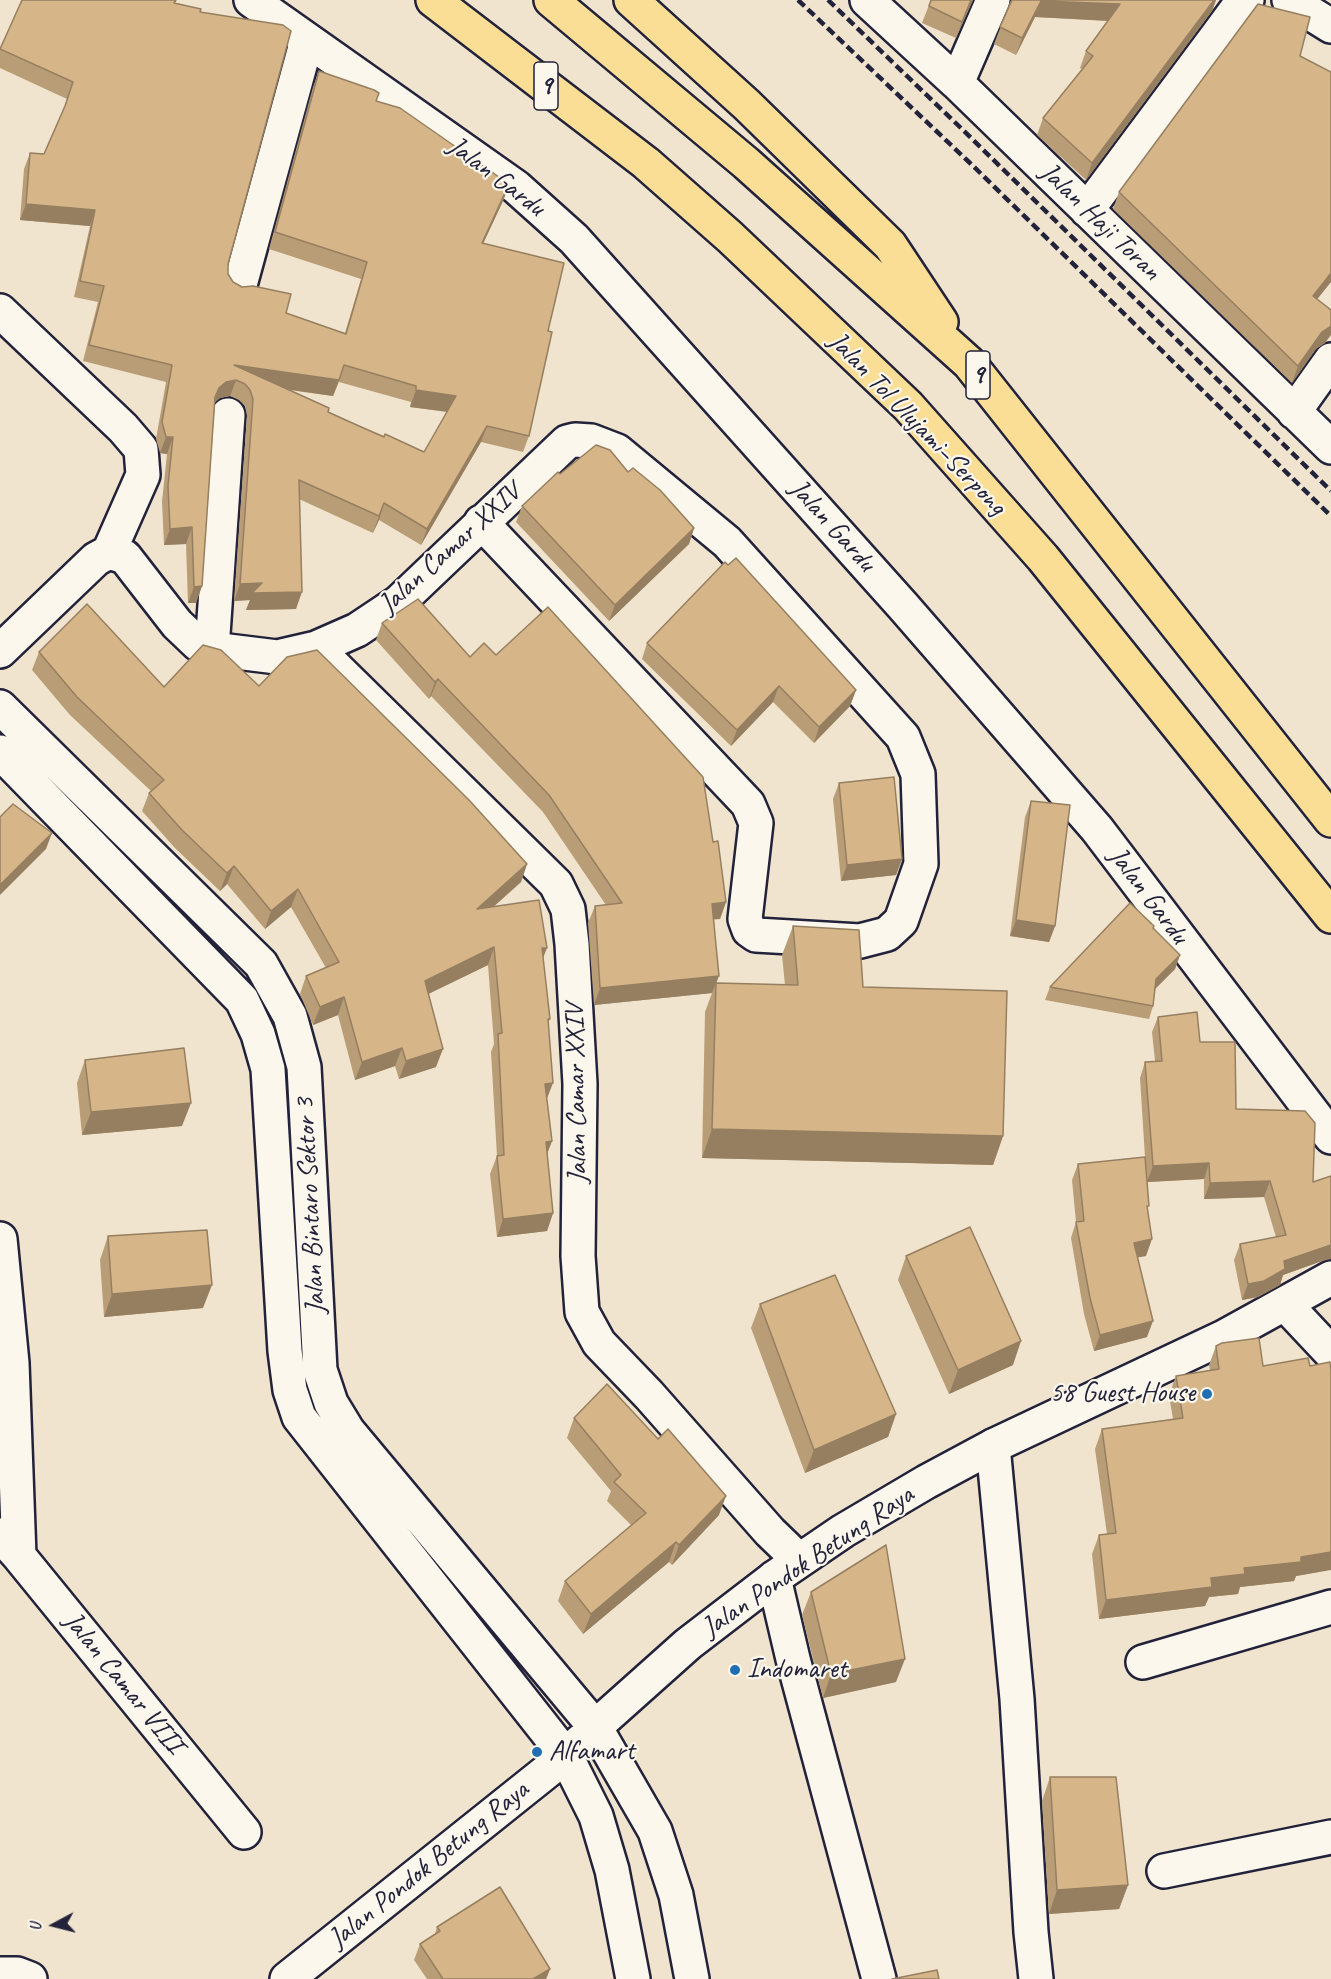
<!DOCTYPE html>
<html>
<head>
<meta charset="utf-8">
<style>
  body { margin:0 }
  #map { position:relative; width:1331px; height:1979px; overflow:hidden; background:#f0e4ce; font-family:Caveat,sans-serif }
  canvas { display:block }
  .north { position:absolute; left:24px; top:1895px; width:60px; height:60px; -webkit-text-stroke:4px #fbf7ec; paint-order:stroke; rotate:263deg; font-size:16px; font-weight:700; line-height:24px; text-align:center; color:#22223b }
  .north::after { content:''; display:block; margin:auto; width:21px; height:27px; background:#22223b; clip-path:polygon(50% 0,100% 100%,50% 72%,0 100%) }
</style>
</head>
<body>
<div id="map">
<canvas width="1331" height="1979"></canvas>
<div class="north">U</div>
</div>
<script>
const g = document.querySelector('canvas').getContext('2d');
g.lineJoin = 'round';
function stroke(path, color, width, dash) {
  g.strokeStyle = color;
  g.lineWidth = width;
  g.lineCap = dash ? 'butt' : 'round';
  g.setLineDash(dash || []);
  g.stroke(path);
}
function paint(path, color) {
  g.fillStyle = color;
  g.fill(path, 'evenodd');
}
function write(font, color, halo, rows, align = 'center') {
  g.font = font + ' Caveat,sans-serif';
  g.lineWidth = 4.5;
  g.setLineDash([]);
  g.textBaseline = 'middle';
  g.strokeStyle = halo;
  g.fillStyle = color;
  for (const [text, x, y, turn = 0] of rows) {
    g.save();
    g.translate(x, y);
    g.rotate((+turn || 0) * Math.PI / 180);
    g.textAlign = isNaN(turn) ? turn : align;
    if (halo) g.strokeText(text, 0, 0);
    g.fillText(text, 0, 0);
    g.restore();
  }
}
const minor = new Path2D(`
  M251 0 516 187 574 239 903 606 1097 829 1331 1137
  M867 0 957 83 1331 447
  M1289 0 1331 26
  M957 83 993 0
  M1087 210 1216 37 1239 6 1247 0
  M240 285 307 40
  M0 311 123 428 141 449 143 475 109 552
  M1294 412 1331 360
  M316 648 556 884 568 909 572 944 580 1084 578 1256 582 1312 599 1343 649 1395 770 1532 799 1560
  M212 649 228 415
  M0 651 96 559 109 552 125 557 177 624 198 644 212 649 277 657 316 648 357 630 399 602 567 442 575 440 591 441 617 451 727 542 903 737 918 774 921 864 901 921 887 934 860 941 756 935 749 930 745 919 756 823 748 804 481 522
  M0 1239 12 1363 19 1556
  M1285 1304 1331 1353
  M993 1446 1017 1699 1031 1932 1036 1979
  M0 1535 19 1556 244 1832
  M774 1578 793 1659 879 1979
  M1143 1662 1331 1607
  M1164 1871 1331 1837
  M0 1974H17L30 1979`);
const tertiary = new Path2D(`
  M595 1727 688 1644 774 1578 843 1531 926 1482 993 1446 1224 1337 1331 1278`);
const secondary = new Path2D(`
  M0 707 261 964 290 1016 304 1067 320 1370 331 1403 348 1431 595 1727 655 1831 676 1895 692 1979
  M0 752 242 1000 258 1034 268 1069 285 1351 290 1390 299 1417 566 1756 596 1816 612 1870 633 1979
  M287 1979 566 1756 581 1741`);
const motorway = new Path2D(`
  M433 0 646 163 730 237 908 406 1043 558 1331 916
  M551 0 746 163 969 363 1331 820
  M631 0 747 105 890 245 941 322`);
stroke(minor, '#22223b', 38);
stroke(tertiary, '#22223b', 38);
stroke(secondary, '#22223b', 38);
stroke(motorway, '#22223b', 38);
stroke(minor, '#fbf7ec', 33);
stroke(tertiary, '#fbf7ec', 33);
stroke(secondary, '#fbf7ec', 33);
stroke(motorway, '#fbde96', 33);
stroke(new Path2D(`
  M798 0 970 163 1331 516
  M828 0 964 131 1331 491`), '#22223b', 4.5, [9, 4.5]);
paint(new Path2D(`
  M22 0H176L175 3 200 12 228 264V274L233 282 286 313 345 333 361 279 269 249 313 87 319 71 376 101 509 184 503 201 483 243 548 331 529 436 523 452 481 442 421 545 379 520 373 533 299 499 296 609 246 610 250 600 234 601 247 416 245 406 239 400 230 396 220 398 215 402 202 586 196 603H188L186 544 164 545 162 502 167 454 160 453 156 439 166 382 83 361 98 302 74 297 90 226 20 220 24 169 30 153 44 154 62 113 67 99 0 68V49ZM339 382 411 402 410 407 447 412 424 452 359 426 328 412 289 390 333 396Z
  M931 0H973L956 38 922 23Z
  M1011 0H1216L1212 11 1086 180 1037 135 1043 118 1082 69 1080 68 1086 51 1108 21 1035 17 1016 55 994 44Z
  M1300 56 1317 299 1325 343 1316 349 1292 383 1113 209 1119 192Z
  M628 472 694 528 689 544 609 621 516 522 522 506 560 474Z
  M382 623 470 657 496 655 713 842 726 902 720 919H714L717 983 785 985 782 955 793 926 863 987 1003 1136 993 1165 702 1158 705 1012 712 993 594 1005 588 923 595 906 606 905 543 812 431 696 429 699 376 640Z
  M647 643 856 690 850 706 814 743 773 702 731 746 642 659Z
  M39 652 164 687 259 686 527 864 521 882 493 907 543 958 550 1019 548 1024 547 1099 552 1141 547 1154 553 1213 547 1231 497 1237 490 1174 497 1156 491 1052 494 1044 488 965 428 994 436 1067 399 1079 395 1066 355 1080 338 1015 313 1025 300 994 306 976 326 968 291 907 265 929 227 884 220 891 175 848 142 811 149 793 151 791 70 715 32 670Z
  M839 783 902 859 896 875 841 881 833 799Z
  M1031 801 1055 926 1049 942 1010 936 1025 817Z
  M1154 926 1153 929 1180 955 1175 969 1155 989 1153 1006 1149 1019 1045 1000 1050 987Z
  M1158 1017 1200 1042 1236 1109 1313 1182 1322 1261 1283 1275 1280 1285 1258 1297 1242 1300 1234 1260 1240 1244 1276 1237 1264 1197 1204 1199V1179L1147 1182 1146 1256 1137 1257 1147 1337 1094 1351 1084 1314 1071 1238 1076 1222 1072 1180 1078 1164 1146 1173 1140 1078 1145 1062 1155 1061 1152 1032Z
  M85 1060 182 1126 82 1135 77 1083Z
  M108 1236 203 1308 104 1317 100 1260Z
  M906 1256 1013 1365 949 1394 898 1280Z
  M760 1304 896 1414 888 1437 805 1473 751 1328Z
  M1216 1346 1263 1366 1318 1572 1296 1576 1294 1581 1240 1587 1238 1594 1209 1597 1205 1606 1099 1619 1092 1554 1099 1535 1107 1534 1095 1449 1102 1429 1173 1419 1169 1395 1176 1376 1210 1370 1209 1365Z
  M574 1418 658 1439 719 1515 672 1565 669 1562 583 1634 558 1601 565 1581 631 1525 607 1501 611 1491 567 1438Z
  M811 1592 896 1682 823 1698 802 1615Z
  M1050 1777 1128 1885 1119 1909 1049 1914 1042 1801Z
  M437 1927 550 1969 546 1979H427L414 1960 420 1944 435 1934Z`), '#b89d76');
paint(new Path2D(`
  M971 0H973L956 38 962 22Z
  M1214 0H1216L1212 11 1086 180 1092 163Z
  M1041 1 1120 4 1113 21 1035 17 1016 55 1022 38Z
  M509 184 503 201 476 259 482 243Z
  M26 204 95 210 90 226 20 220Z
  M1331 273V282L1307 312 1313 296Z
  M1331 326V335L1325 343 1316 349 1292 383 1298 366 1322 332Z
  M234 365 339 380 333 396 245 383 236 380 230 396 220 398 213 404 219 388Z
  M416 390 456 396 450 412 410 407Z
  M487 426 481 442 421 545 427 529Z
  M166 437H173L167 454 160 453Z
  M384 503 379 520 373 533 379 516Z
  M192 527 186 544 164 545 170 529Z
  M694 528 689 544 609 621 615 605Z
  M262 583 302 592 296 609 246 610 250 600 234 601 240 584Z
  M202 586 196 603H188L194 587Z
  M438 679 431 696 429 699 435 682Z
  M779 686 773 702 731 746 737 730Z
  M856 690 850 706 814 743 819 727Z
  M52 833 46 849 0 895V885Z
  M902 859 896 875 841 881 847 865Z
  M527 864 521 882 471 927 477 909Z
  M234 866 227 884 220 891 227 873Z
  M298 889 291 907 265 929 271 911Z
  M726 902 720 919 706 920 712 904Z
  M1016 920 1055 926 1049 942 1010 936Z
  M494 947 488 965 418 999 425 981Z
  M542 948H547L540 966Z
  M1180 955 1175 969 1151 993 1156 979Z
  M719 976 712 993 594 1005 600 988Z
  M344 997 338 1015 313 1025 320 1007Z
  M402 1048 395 1066 355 1080 362 1062Z
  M443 1049 436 1067 399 1079 406 1061Z
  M553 1083 546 1101 545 1084Z
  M191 1103 182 1126 82 1135 91 1112Z
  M712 1129 1003 1136 993 1165 702 1158Z
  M552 1141 545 1159 546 1142Z
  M1209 1163 1204 1179 1147 1182 1153 1166Z
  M1270 1181 1264 1197 1204 1199 1210 1183Z
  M553 1213 547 1231 497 1237 503 1219Z
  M1152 1239 1146 1256 1128 1259 1134 1243Z
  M1331 1245V1259L1322 1261 1283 1275 1280 1285 1258 1297 1242 1300 1248 1284 1284 1261Z
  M212 1285 203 1308 104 1317 112 1294Z
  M1153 1321 1147 1337 1094 1351 1100 1335Z
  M1021 1341 1013 1365 949 1394 958 1370Z
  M896 1414 888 1437 805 1473 814 1450Z
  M726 1496 719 1515 672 1565 679 1545Z
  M676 1542 669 1562 583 1634 591 1614Z
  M1331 1552V1570L1296 1576 1294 1581 1240 1587 1238 1594 1209 1597 1205 1606 1099 1619 1106 1600 1244 1568 1301 1557Z
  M905 1659 896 1682 823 1698 831 1674Z
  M1128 1885 1119 1909 1049 1914 1057 1890Z
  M550 1969 546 1979H533Z`), '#967f60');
const building = new Path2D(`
  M22 0H176L174 3 201 9 200 12 283 25 291 31 228 264V274L233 282 242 287 253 286 291 294 286 313 346 334 367 262 275 232 319 71 374 90 379 93 376 101 400 108 509 184 482 243 564 263 548 331 552 332 529 436 487 426 427 529 384 503 379 516 299 480 302 592 252 593 262 583 240 584 253 399 250 390 245 384 236 380 226 382 219 388 215 397 202 586 194 587 192 527 170 529 168 486 173 437H166L162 422 172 365 89 345 104 286 80 281 95 210 26 204 30 153 44 154 65 106 73 82 0 49ZM234 365 339 380 344 365 416 386V390L456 396 424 452 385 434 384 437 359 426 328 412 329 408Z
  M931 0H971L962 22 929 6Z
  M1012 0H1214L1092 163 1043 118 1093 56 1086 51 1120 4 1041 1 1022 38 1000 27Z
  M1258 4 1310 17 1300 56 1331 72V273L1313 296 1331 310V326L1322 332 1298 366 1119 192Z
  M596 445 610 450 628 472 633 468 660 490 694 528 615 605 522 506 558 472 560 474Z
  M736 558 856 690 819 727 779 686 737 730 647 643 725 562 728 565Z
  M418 599 470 657 484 643 496 655 548 607 703 777 713 842 718 841 726 902 712 904 719 976 600 988 595 906 622 903 549 795 438 679 435 682 382 623Z
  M87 604 164 687 203 645 221 650 259 686 287 657 317 650 469 800 527 864 477 909 539 900 547 948H542L550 1019H548L553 1083 545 1084 552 1141 546 1142 553 1213 503 1219 497 1156 504 1155 498 1034 502 1033 494 947 425 981 443 1049 406 1061 402 1048 362 1062 344 997 320 1007 306 976 339 962 298 889 271 911 234 866 227 873 182 830 149 793 164 780 77 697 39 652Z
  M894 777 902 859 847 865 839 783Z
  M1031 801 1070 805 1055 926 1016 920Z
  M13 804 52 833 0 885V817Z
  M1130 903 1154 926 1153 928 1180 955 1156 979 1153 1006 1050 987Z
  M793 926 859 930 863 987 1007 991 1003 1136 712 1129 716 983 798 985Z
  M1197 1012 1200 1042H1235L1236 1109 1305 1111 1315 1123 1313 1182 1331 1176V1245L1284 1261 1285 1269 1264 1281 1248 1284 1240 1244 1286 1235 1270 1181 1210 1183 1209 1163 1153 1166 1145 1062 1162 1061 1158 1017Z
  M184 1048 191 1103 91 1112 85 1060Z
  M1145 1157 1149 1206H1147L1152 1239 1134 1243 1153 1321 1100 1335 1090 1298 1076 1222 1084 1221 1078 1164Z
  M970 1227 1021 1341 958 1370 906 1256Z
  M207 1230 212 1285 112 1294 108 1236Z
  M835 1275 896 1414 814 1450 760 1304Z
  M1259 1338 1263 1366 1308 1358 1310 1366 1330 1362 1331 1371V1552L1301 1557V1562L1244 1568 1245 1574 1211 1578 1212 1587 1106 1600 1099 1535 1116 1533 1102 1429 1183 1418 1176 1376 1219 1369 1216 1346 1222 1343Z
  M607 1384 658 1439 668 1429 726 1496 679 1545 676 1542 591 1614 565 1581 646 1513 614 1482 621 1475 574 1418Z
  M886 1545 905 1659 831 1674 811 1592Z
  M1050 1777H1116L1128 1885 1057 1890Z
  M500 1887 550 1969 533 1979H443L420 1944 440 1931 437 1927Z
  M937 1970 939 1979H892Z`);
paint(building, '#d6b689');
stroke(building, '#967f60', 1.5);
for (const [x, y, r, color] of [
  [1207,1394,6,"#1f6fb2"],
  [735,1670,6,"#1f6fb2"],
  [537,1752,6,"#1f6fb2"]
]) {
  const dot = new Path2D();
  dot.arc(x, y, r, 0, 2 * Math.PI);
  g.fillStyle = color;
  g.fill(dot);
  stroke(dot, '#fbf7ec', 2);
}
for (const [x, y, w] of [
  [546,86,24],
  [978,375,24]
]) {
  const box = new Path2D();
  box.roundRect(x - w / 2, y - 24, w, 48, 4.5);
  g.fillStyle = '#fbf7ec';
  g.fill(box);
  stroke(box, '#22223b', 1.5);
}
write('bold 27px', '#22223b', null, [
  ["9",546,86],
  ["9",978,375]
]);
write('28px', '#22223b', '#fbf7ec', [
  ["Jalan Gardu",496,177,37],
  ["Jalan Haji Toran",1100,222,44],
  ["Jalan Tol Ulujami–Serpong",917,424,46],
  ["Jalan Gardu",832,526,48],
  ["Jalan Camar XXIV",450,549,-42],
  ["Jalan Gardu",1148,896,53],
  ["Jalan Camar XXIV",577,1094,-91],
  ["Jalan Bintaro Sektor 3",311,1206,-93],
  ["Jalan Pondok Betung Raya",808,1562,-34],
  ["Jalan Camar VIII",123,1683,51],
  ["Jalan Pondok Betung Raya",429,1865,-39]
]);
write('28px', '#22223b', '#fbf7ec', [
  ["58 Guest House",1195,1394,"right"],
  ["Indomaret",747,1670],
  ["Alfamart",549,1752]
], 'left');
</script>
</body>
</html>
